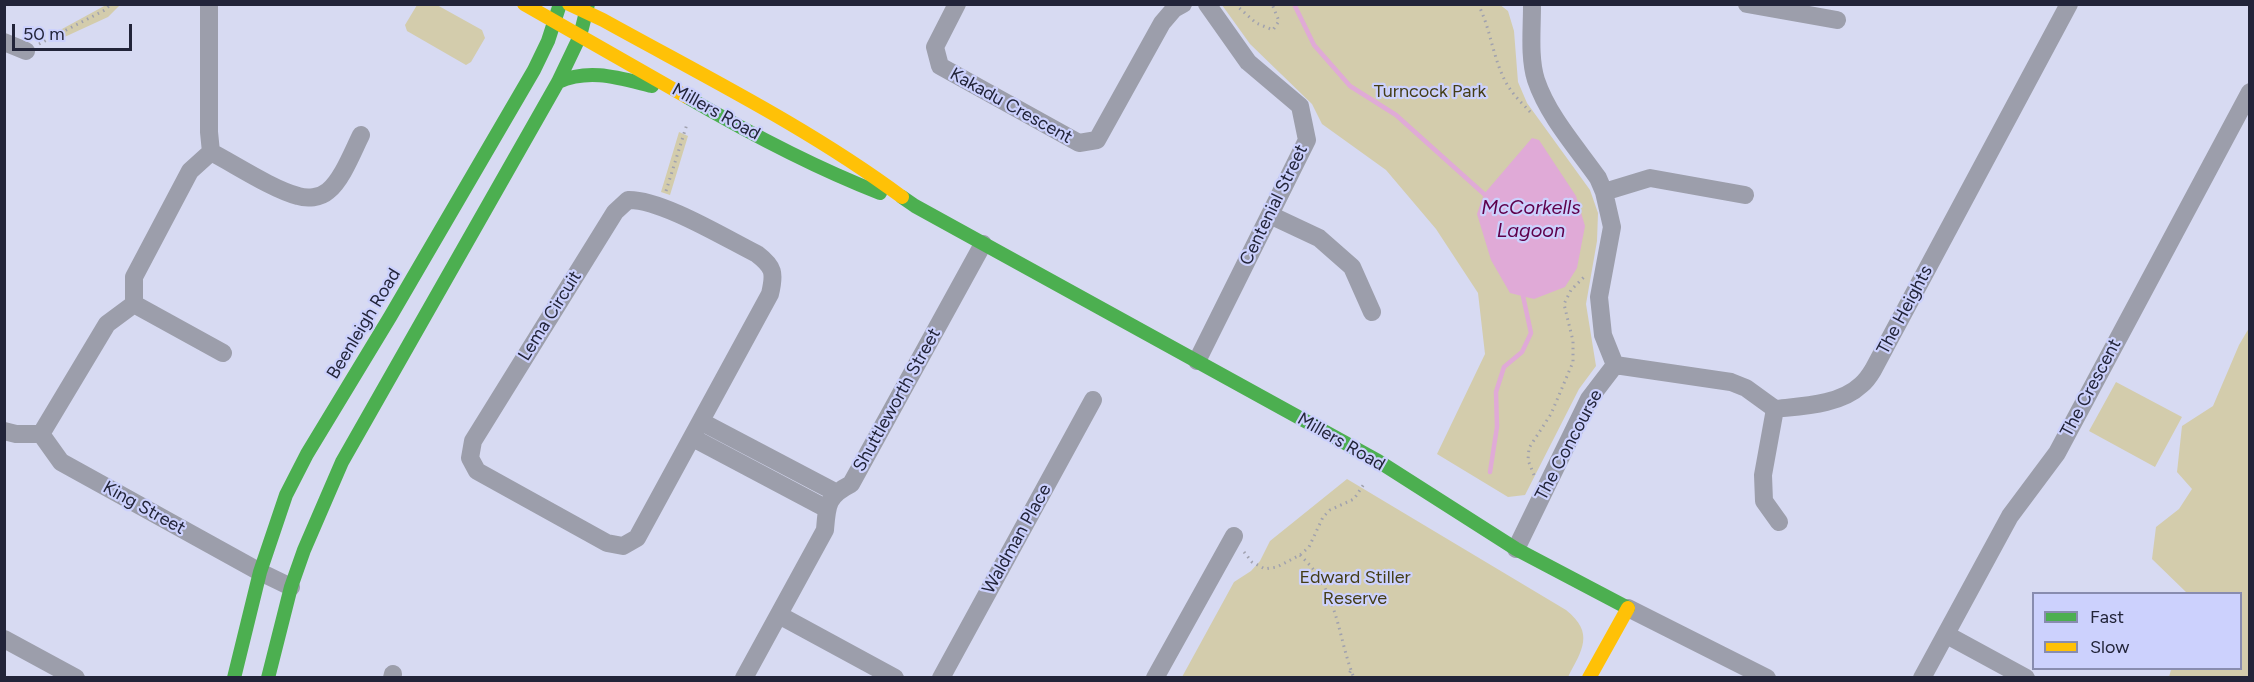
<!DOCTYPE html>
<html>
<head>
<meta charset="utf-8">
<style>
  body { margin:0 }
  #map { position:relative; width:2254px; height:682px; overflow:hidden; background:#d7daf2; font-family:Figtree,sans-serif }
  canvas { display:block }
  .frame { position:absolute; inset:0; border:6px solid #222439; pointer-events:none }
  .legend { position:absolute; left:2032px; top:592px; width:210px; height:78px; box-sizing:border-box; background:#ccd1fd; border:2px solid #888caf; margin:0; padding:8px 10px; list-style:none; font-size:18px; color:#222439 }
  .legend li { display:flex; align-items:center; gap:12px; height:30px }
  .legend b { width:30px; border:2px solid #888caf }
  .scale { position:absolute; left:12px; top:24px; width:120px; height:27px; box-sizing:border-box; border:3px solid #222439; border-top:0; padding-left:8px; font-size:18px; line-height:21px; white-space:nowrap; color:#222439; -webkit-text-stroke:4px #ccd1fd; paint-order:stroke }
</style>
</head>
<body>
<div id="map">
<canvas width="2254" height="682"></canvas>
<div class="frame"></div>
<ul class="legend">
<li><b style="height:8px;background:#4caf50"></b>Fast</li>
<li><b style="height:8px;background:#ffc107"></b>Slow</li>
</ul>
<div class="scale">50 m</div>
</div>
<script>
const g = document.querySelector('canvas').getContext('2d');
g.lineJoin = 'round';
function paint(path, color) {
  g.fillStyle = color;
  g.fill(path, 'evenodd');
}
function stroke(path, color, width, dash) {
  g.strokeStyle = color;
  g.lineWidth = width;
  g.lineCap = dash ? 'butt' : 'round';
  g.setLineDash(dash || []);
  g.stroke(path);
}
function write(font, color, halo, rows, align = 'center') {
  g.font = font + ' Figtree,sans-serif';
  g.lineWidth = 4.5;
  g.setLineDash([]);
  g.textBaseline = 'middle';
  g.strokeStyle = halo;
  g.fillStyle = color;
  for (const [text, x, y, turn = 0] of rows) {
    g.save();
    g.translate(x, y);
    g.rotate((+turn || 0) * Math.PI / 180);
    g.textAlign = isNaN(turn) ? turn : align;
    if (halo) g.strokeText(text, 0, 0);
    g.fillText(text, 0, 0);
    g.restore();
  }
}
paint(new Path2D(`
  M1499 4 1508 11 1514 31 1518 82 1527 103 1590 190 1598 213 1597 241 1586 304 1596 366 1579 389 1525 495 1508 497 1437 454 1485 354 1478 293 1436 229 1386 170 1322 124 1312 104 1250 44 1222 5Z
  M106 5H120L108 17 58 40 51 35Z
  M417 5H437L482 30 485 38 471 62 466 65 407 31 405 25Z
  M679 132 688 136 670 195 661 192Z
  M2249 328V677H2169L2171 670 2177 669 2240 668V594L2187 593 2152 559 2156 527 2179 509 2192 489 2177 472 2182 426 2213 406 2239 345Z
  M2116 382 2182 417 2155 467 2089 431Z
  M1347 479 1566 610C1595 633 1582 650 1568 677H1182L1234 582 1251 571 1260 561 1270 541Z`), '#d3ccac');
paint(new Path2D(`
  M1532 138 1539 140 1576 196 1585 226 1577 268 1565 287 1534 299 1510 293 1491 260 1477 214 1484 194Z`), '#e0aad7');
stroke(new Path2D(`
  M1294 4 1314 45 1350 86 1396 115 1484 194
  M1490 472 1497 427 1496 392 1504 367 1522 352 1531 333 1523 296`), '#e0aad7', 4.5);
stroke(new Path2D(`
  M1235 4 1256 23 1273 30 1279 21 1272 4
  M1478 4C1492 31 1493 64 1510 89 1516 98 1525 106 1532 114
  M39 44 105 10 111 4
  M666 191 687 124
  M1534 475 1528 460 1529 448 1551 414 1573 362V341L1564 304 1571 290 1586 275
  M1244 552 1252 562 1265 569 1277 567 1300 555 1309 547 1323 517 1330 510 1354 499 1364 484
  M1300 555C1308 563 1316 571 1321 581 1339 611 1341 646 1354 678
  M1347 678 1351 670`), '#a0a1ae', 3, [1.5, 4.5]);
stroke(new Path2D(`
  M957 4 935 47 940 66 1079 143 1097 140 1162 23 1174 9 1183 4
  M1747 4 1837 20
  M4 42 26 51
  M211 152C236 165 272 189 298 196 307 199 320 198 328 191 342 180 353 151 361 135
  M1604 192 1650 178 1745 195
  M628 200C661 199 725 238 757 254 774 267 775 273 770 294L637 538 623 546 607 543 477 471 470 458 473 441 615 212Z
  M1270 215 1319 238 1352 267 1372 312
  M134 304 223 353
  M1197 361 1307 140 1300 106 1248 62 1207 4
  M1615 365 1731 382 1746 388 1775 409C1802 406 1840 405 1861 385 1866 381 1870 375 1873 370L2069 4
  M1775 409 1763 475 1764 501 1779 522
  M702 422 835 492
  M4 431 16 434H41L61 462 260 572 291 587
  M41 434 107 324 134 304V277L190 171 211 152 209 132V4
  M693 438 827 509
  M1516 549 1589 399 1615 365 1603 335 1599 297 1612 227 1604 192 1598 178C1577 148 1548 116 1536 80 1529 58 1532 30 1532 6
  M1628 608 1767 678
  M779 615 895 678
  M1947 635 2026 678
  M4 639 76 678
  M392 678 393 674
  M744 678 825 530C827 505 827 496 851 484L983 244
  M941 678 1093 400
  M1155 678 1234 536
  M1922 678 2010 516 2057 453 2250 92`), '#9c9eab', 18);
stroke(new Path2D(`
  M558 82C590 68 619 78 652 86
  M687 97C749 133 813 167 880 193
  M902 197 915 206 1378 461 1516 549 1628 608
  M234 678 260 572 286 495 307 454 390 317 534 70 548 41 560 4
  M268 678 291 587 304 550 342 462 558 82 580 36 588 4`), '#4caf50', 14);
stroke(new Path2D(`
  M524 4 687 97
  M569 4 603 20C704 76 809 128 902 197
  M1589 678 1628 608`), '#ffc107', 14);
write('18px', '#443d16', '#ccd1fd', [
  ["Turncock Park",1430,92],
  ["Edward Stiller",1355,578],
  ["Reserve",1355,599]
]);
write('18px', '#222439', '#ccd1fd', [
  ["Kakadu Crescent",1011,106,29],
  ["Millers Road",716,112,29],
  ["Centenial Street",1274,205,-64],
  ["The Heights",1905,310,-62],
  ["Lema Circuit",550,316,-58],
  ["Beenleigh Road",364,324,-59],
  ["The Crescent",2091,388,-62],
  ["Shuttleworth Street",897,400,-61],
  ["Millers Road",1341,442,30],
  ["The Concourse",1569,445,-62],
  ["King Street",144,508,29],
  ["Waldman Place",1017,539,-61]
]);
write('italic 20px', '#5e004b', '#ccd1fd', [
  ["McCorkells",1531,208],
  ["Lagoon",1531,231]
]);
</script>
</body>
</html>
